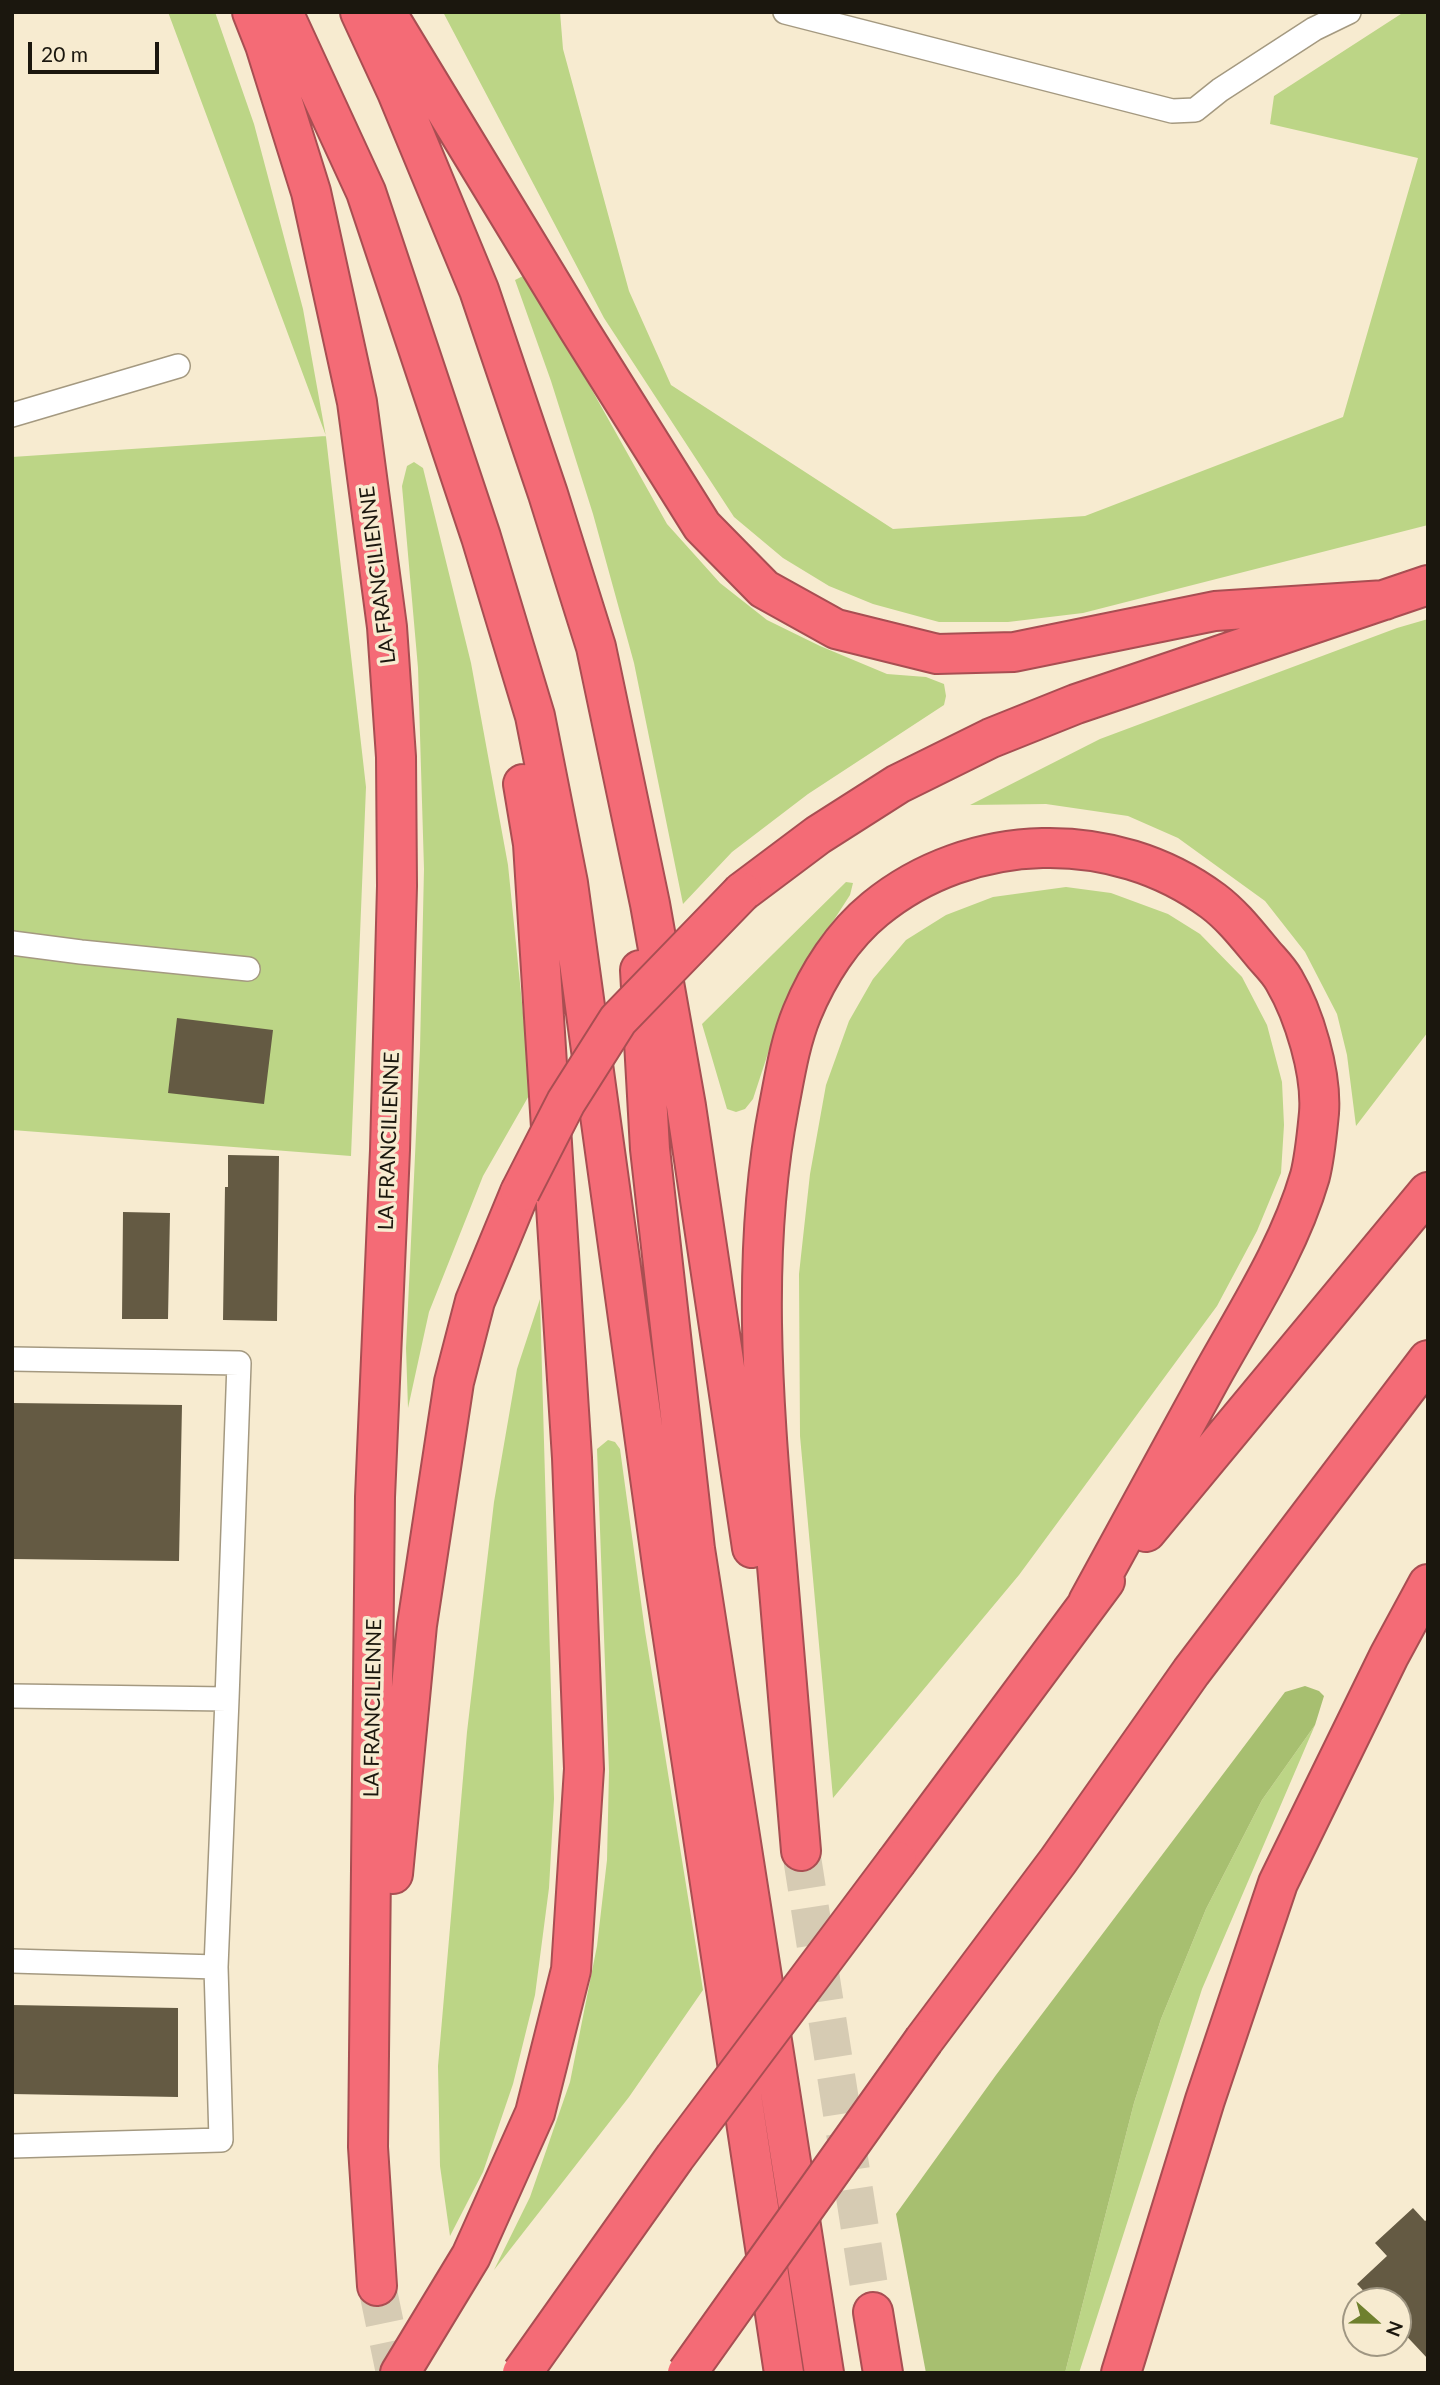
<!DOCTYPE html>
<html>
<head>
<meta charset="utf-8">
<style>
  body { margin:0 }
  #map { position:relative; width:1440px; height:2385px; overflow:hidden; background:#f7ebd0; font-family:Lato,sans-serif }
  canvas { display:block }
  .frame { position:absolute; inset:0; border:14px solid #1b170e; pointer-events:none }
  .north { position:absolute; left:1342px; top:2287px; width:70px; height:70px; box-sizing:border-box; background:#f7ebd0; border:2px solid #9f9682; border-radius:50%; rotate:111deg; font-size:19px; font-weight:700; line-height:28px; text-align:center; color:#1b170e }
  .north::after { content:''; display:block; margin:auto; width:24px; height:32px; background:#6f802e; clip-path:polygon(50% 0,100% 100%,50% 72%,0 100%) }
  .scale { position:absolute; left:28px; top:42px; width:131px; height:32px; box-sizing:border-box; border:4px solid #1b170e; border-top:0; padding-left:9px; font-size:21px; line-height:24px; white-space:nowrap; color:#1b170e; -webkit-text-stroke:5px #f7ebd0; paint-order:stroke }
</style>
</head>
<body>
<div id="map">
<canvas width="1440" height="2385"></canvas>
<div class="frame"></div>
<div class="north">N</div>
<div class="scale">20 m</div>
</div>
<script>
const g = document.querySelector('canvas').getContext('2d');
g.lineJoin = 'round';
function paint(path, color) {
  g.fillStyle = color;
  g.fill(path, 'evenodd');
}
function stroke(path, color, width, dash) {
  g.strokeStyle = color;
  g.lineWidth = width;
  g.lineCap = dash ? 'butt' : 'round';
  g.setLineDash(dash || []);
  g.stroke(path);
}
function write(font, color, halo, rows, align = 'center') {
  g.font = font + ' Lato,sans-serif';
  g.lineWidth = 7;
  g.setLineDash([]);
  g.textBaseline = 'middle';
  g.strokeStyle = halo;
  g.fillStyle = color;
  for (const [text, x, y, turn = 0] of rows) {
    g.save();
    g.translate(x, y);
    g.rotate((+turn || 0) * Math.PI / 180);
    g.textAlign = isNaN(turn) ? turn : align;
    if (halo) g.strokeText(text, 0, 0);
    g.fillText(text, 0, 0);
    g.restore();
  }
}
paint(new Path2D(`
  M168 12H215L254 124 303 309 326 437 366 787 351 1156 12 1130V457L326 436Z
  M443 12H560L563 49 629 291 671 385 893 529 1085 516 1343 417 1418 158 1270 124 1274 96 1404 12H1428V525L1083 613 1008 622H939L873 604 829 586 783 558 734 517 604 318Z
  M527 274 667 524 720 583 767 620 820 646 887 674 926 677 944 684 946 696 944 705 808 794 732 852 683 904 634 663 593 514 551 381 515 280Z
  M414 462 423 468 471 663 508 865 531 1092 483 1176 429 1312 408 1408 406 1348 420 1049 424 869 418 668 402 486 407 466Z
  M1428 619V1032L1356 1126 1347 1055 1337 1014 1305 952 1265 901 1178 838 1128 816 1046 804 970 805 1100 739 1397 628Z
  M846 882 853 883 850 895 801 971 771 1044 753 1099 745 1109 736 1112 727 1109 702 1024Z
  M1066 887 1111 893 1168 914 1200 934 1242 977 1267 1025 1282 1082 1284 1125 1281 1173 1257 1231 1217 1306 1019 1575 833 1798 800 1436 799 1274 810 1174 826 1085 849 1021 873 979 906 940 946 915 993 897Z
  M540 1299 554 1799 549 1888 535 1995 513 2084 483 2172 450 2236 440 2166 438 2066 467 1732 494 1502 517 1369Z
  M608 1440 615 1442 620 1449 645 1631 703 1990 629 2097 494 2270 530 2197 570 2082 597 1946 607 1860 609 1771 597 1449Z
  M1315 1725 1202 1989 1079 2373H1065L1134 2103 1161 2019 1206 1909 1262 1800Z`), '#bcd586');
paint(new Path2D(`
  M1305 1686 1319 1691 1324 1696 1315 1725 1262 1800 1206 1909 1161 2019 1134 2103 1065 2373H926L896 2214 996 2075 1285 1692Z`), '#a7bf70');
paint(new Path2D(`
  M177 1018 273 1030 264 1104 168 1093Z
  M228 1155 279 1156 277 1321 223 1320 225 1187H228Z
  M123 1212 170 1213 168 1319H122Z
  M12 1403 182 1405 179 1561 12 1559Z
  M12 2005 178 2008V2097L12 2094Z
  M1413 2208 1425 2221 1428 2219V2359L1398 2327V2301H1373L1357 2284 1387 2256 1375 2243Z`), '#645a43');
stroke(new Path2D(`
  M801 1851 873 2312
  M377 2286 395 2373`), '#d6cbb3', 38, [38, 19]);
const lane = new Path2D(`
  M785 12 1172 111 1195 110 1220 90 1314 29 1349 12
  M12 415 178 366
  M12 943 81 952 248 969
  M12 1359 239 1363 227 1699
  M12 1696 227 1699 216 1967 12 1961
  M12 2146 221 2140 216 1967`);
const highway = new Path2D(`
  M252 12 265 45 311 192 357 402 387 627 396 757 397 886 390 1150 375 1497 368 2147 377 2286
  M283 12 366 192 481 537 535 716 568 883 663 1572 784 2373
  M360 12 397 92 479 290 548 494 596 647 650 904 686 1106 752 1548
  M386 12 578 328 702 526 764 589 836 629 937 654 1014 652 1215 611 1385 600
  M742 892 818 835 898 784 991 738 1076 704 1428 585
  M640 970 650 1149 695 1549 824 2373
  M1146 1532 1428 1192
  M801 1851C792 1748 784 1645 775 1542 763 1397 751 1250 779 1106 785 1075 790 1042 802 1013 818 974 843 935 875 909 970 831 1114 827 1213 901 1233 916 1248 936 1264 955 1271 963 1279 971 1284 980 1304 1014 1322 1073 1319 1113 1317 1133 1315 1156 1310 1176 1289 1248 1247 1312 1211 1377 1170 1452 1129 1527 1088 1602
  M897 1861 1105 1581
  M393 1874 417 1625 454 1382 475 1301 520 1192
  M924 2040 1058 1861 1191 1672 1428 1360
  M873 2312 883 2373
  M400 2373 471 2256 535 2113 571 1970 584 1769 572 1458 533 844 523 784
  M1121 2373 1205 2100 1278 1883 1389 1656 1428 1584`);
stroke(lane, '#a49980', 26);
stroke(highway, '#a84e52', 42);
stroke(lane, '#fff', 23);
stroke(highway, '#f46b76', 38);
const highwayBridge = new Path2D(`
  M520 1192 566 1102 618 1020 742 892
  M522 2373 675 2157 897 1861
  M687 2373 924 2040`);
stroke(highwayBridge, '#a84e52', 42, []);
stroke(highwayBridge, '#f46b76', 38);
write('21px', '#1b170e', '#f7ebd0', [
  ["LA FRANCILIENNE",378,575,-97],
  ["LA FRANCILIENNE",389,1141,-88],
  ["LA FRANCILIENNE",373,1708,-89]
]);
</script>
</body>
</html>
